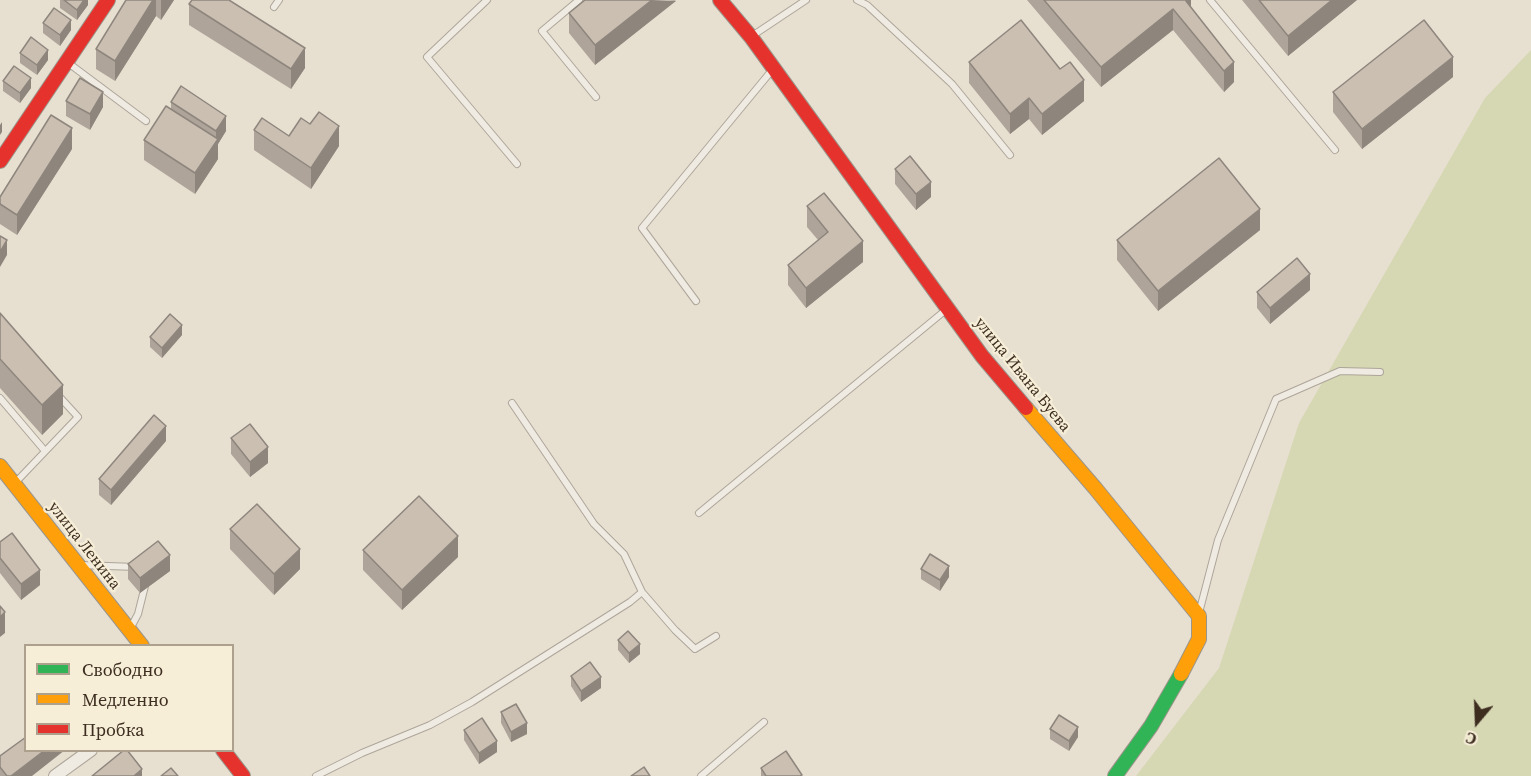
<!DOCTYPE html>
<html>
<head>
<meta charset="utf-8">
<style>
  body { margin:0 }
  #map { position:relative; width:1531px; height:776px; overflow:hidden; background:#e7e0d1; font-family:"Source Serif 4",serif }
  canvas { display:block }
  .legend { position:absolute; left:24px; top:644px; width:210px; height:108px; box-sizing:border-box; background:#f7eed8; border:2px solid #ada18e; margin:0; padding:8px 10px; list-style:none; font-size:18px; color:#3d2e20 }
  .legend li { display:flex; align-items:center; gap:12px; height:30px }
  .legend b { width:30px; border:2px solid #ada18e }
  .north { position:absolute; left:1447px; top:692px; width:60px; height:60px; -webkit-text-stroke:4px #f7eed8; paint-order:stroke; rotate:199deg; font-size:16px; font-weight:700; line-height:24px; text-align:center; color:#3d2e20 }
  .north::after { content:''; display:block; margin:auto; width:21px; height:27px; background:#3d2e20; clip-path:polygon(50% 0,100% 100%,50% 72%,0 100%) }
</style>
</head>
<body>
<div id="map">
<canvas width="1531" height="776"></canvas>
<ul class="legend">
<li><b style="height:8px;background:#30b455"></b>Свободно</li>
<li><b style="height:8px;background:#ff9f0a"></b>Медленно</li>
<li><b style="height:8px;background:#e5322d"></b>Пробка</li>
</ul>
<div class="north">С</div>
</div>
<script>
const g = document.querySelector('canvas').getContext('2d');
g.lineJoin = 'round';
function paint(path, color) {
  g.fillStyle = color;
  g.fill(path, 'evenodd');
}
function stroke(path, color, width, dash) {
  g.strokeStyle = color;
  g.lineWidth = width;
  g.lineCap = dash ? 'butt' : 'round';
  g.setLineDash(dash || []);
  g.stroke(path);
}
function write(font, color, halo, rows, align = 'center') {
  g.font = font + ' "Source Serif 4",serif';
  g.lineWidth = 4.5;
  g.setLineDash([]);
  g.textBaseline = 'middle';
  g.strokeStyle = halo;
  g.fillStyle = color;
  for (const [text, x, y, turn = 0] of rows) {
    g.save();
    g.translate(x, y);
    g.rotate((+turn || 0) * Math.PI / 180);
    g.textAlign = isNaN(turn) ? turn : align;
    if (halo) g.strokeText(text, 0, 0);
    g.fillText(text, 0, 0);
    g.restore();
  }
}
paint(new Path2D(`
  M1531 50V776H1136L1219 668 1299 423 1485 98Z`), '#d6d7b3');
const lane = new Path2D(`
  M487 0 427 57 517 164
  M579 0 542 31 596 97
  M857 0 867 5 952 84 1010 155
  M1210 0 1335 150
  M274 7 279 0
  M752 36 806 0
  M67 62 146 121
  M696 301 642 228 773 69
  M0 398 45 451
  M512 403 594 524 624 554 642 592
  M15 483 78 417 57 394
  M699 513 947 309
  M80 565 136 567
  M1199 613 1218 540 1276 399 1340 371 1380 372
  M130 629 138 614 146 582
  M316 776 362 753 430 725 472 702 630 602 642 592 675 630 695 649 716 636
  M701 776 764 722`);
const street = new Path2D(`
  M55 776 91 750`);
const fast = new Path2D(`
  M1115 776 1151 726 1181 674`);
const slow = new Path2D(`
  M1026 408 1095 488 1199 616V639L1181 674
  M0 466 142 646`);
const jam = new Path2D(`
  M720 0 751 37 982 356 1026 408
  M0 161 108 0
  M223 750 243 776`);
stroke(lane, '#ada599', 8);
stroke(street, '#ada599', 14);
stroke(fast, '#9c958a', 16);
stroke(slow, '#9c958a', 16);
stroke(jam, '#9c958a', 16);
stroke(lane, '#efebe3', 6);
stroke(street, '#efebe3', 12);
stroke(fast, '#30b455', 14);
stroke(slow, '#ff9f0a', 14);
stroke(jam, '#e5322d', 14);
paint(new Path2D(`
  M60 0H88V5L77 20 60 8Z
  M126 0H174L161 20 156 16 115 81 96 69V49Z
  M676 0 595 65 569 33V13Z
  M1027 0H1191V7L1234 82 1224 92 1173 30 1101 87Z
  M1242 0H1357L1288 56Z
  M189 4 305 68 291 89 189 25Z
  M43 23 71 30 60 46 43 33Z
  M20 53 48 60 37 75 20 63Z
  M969 62 1084 101 1042 135 1029 119 1010 134 969 83Z
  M1453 77 1362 149 1333 112V92Z
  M3 81 31 88 20 103 3 91Z
  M66 101 103 107 90 130 66 116Z
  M171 102 226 131 218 144V159L195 194 144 160V140L171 108Z
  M254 130 289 136 339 146 311 189 254 150Z
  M72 149 17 235 0 224V197Z
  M895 169 931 197 916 210 895 184Z
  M807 206 863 262 806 308 788 285V265L818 240 807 227Z
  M1260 230 1158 311 1117 260V240Z
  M1310 290 1270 324 1257 308V292Z
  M0 313 63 414 42 435 0 388Z
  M182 335 162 358 150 347V337Z
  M231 438 268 463 250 477 231 454Z
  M166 441 111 505 99 495V479Z
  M230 529 300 569 274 595 230 549Z
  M0 542 40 585 21 600 0 573Z
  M363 550 458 557 402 610 363 570Z
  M128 564 170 571 140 593 128 579Z
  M921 569 949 577 940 591 921 579Z
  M618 640 640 654 629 663 618 650Z
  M571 676 601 688 581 702 571 686Z
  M501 712 527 734 511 742 501 723Z
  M1050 729 1078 737 1069 751 1050 739Z
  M464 730 497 752 479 764 464 740Z
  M0 756 32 776H0Z
  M761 768 802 776H761Z`), '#afa499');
paint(new Path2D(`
  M84 0H88V5L77 20V10Z
  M153 0H156V16L115 81V61Z
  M161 0H174L161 20Z
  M652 0 676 1 595 65V45Z
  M1187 0H1191V16L1186 1Z
  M1332 0H1357L1288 56V36Z
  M1173 9V30L1101 87V67Z
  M71 20V30L60 46V35Z
  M305 48V68L291 89V69Z
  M48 50V60L37 75V65Z
  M1453 57V77L1362 149V129Z
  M1234 62V82L1224 92V71Z
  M31 78V88L20 103V93Z
  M1084 80V101L1042 135V114Z
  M103 92V107L90 130V114Z
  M1029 98V119L1010 134V114Z
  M226 116V131L218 144V159L195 194V173L216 142V131Z
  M2 122V132L0 135V125Z
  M339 126V146L311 189V168Z
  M72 128V149L17 235V215Z
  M931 182V197L916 210V194Z
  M1260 209V230L1158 311V291Z
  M7 240V255L0 267V252Z
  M863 241V262L806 308V288Z
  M1310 274V290L1270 324V308Z
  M182 325V335L162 358V348Z
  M63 385V414L42 435V405Z
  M166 426V441L111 505V490Z
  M268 447V463L250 477V462Z
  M458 536V557L402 610V590Z
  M300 549V569L274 595V574Z
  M170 555V571L140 593V578Z
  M949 566V577L940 591V580Z
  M40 570V585L21 600V584Z
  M5 612V633L0 637V617Z
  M640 644V654L629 663V653Z
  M601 677V688L581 702V691Z
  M527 723V734L511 742V732Z
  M1078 727V737L1069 751V741Z
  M497 741V752L479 764V753Z
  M45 750H65L32 776H11Z
  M142 769V776H134Z`), '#8e867d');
const building = new Path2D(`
  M64 0H84L77 10Z
  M126 0H153L115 61 96 49Z
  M192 0H229L305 48 291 69 189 4Z
  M585 0H652L595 45 569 13Z
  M1044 0H1187L1186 1 1234 62 1224 71 1173 9 1101 67Z
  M1259 0H1332L1288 36Z
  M54 8 71 20 60 35 43 23Z
  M1021 20 1060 69 1070 62 1084 80 1042 114 1029 98 1010 114 969 62Z
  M1424 20 1453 57 1362 129 1333 92Z
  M31 37 48 50 37 65 20 53Z
  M14 66 31 78 20 93 3 81Z
  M80 78 103 92 90 114 66 101Z
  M181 86 226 116 216 131 171 102Z
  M166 106 218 139 195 173 144 140Z
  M319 112 339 126 311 168 254 130 262 118 289 136 301 118 310 124Z
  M51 115 72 128 17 215 0 204V197Z
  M910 156 931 182 916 194 895 169Z
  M1219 158 1260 209 1158 291 1117 240Z
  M824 193 863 241 806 288 788 265 828 232 807 206Z
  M0 236 7 240 0 252Z
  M1297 258 1310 274 1270 308 1257 292Z
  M0 313 63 385 42 405 0 359Z
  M170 314 182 325 162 348 150 337Z
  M154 415 166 426 111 490 99 479Z
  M250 424 268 447 250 462 231 438Z
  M419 496 458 536 402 590 363 550Z
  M257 504 300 549 274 574 230 529Z
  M12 533 40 570 21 584 0 558V542Z
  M158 541 170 555 140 578 128 564Z
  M930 554 949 566 940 580 921 569Z
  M0 606 5 612 0 617Z
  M628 631 640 644 629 653 618 640Z
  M590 662 601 677 581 691 571 676Z
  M516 704 527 723 511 732 501 712Z
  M1059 715 1078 727 1069 741 1050 729Z
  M482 718 497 741 479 753 464 730Z
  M26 737V750H45L11 776H7L0 767V756Z
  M124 750H127L142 769 134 776H92Z
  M786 751 802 775 800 776H766L761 768Z
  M644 767 650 776H631Z
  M171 768 178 776H161Z`);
paint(building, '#cbbfb2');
stroke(building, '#8e867d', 1.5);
write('16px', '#3d2e20', '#f7eed8', [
  ["улица Ивана Буева",1022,375,51],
  ["улица Ленина",84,546,52]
]);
</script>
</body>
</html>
